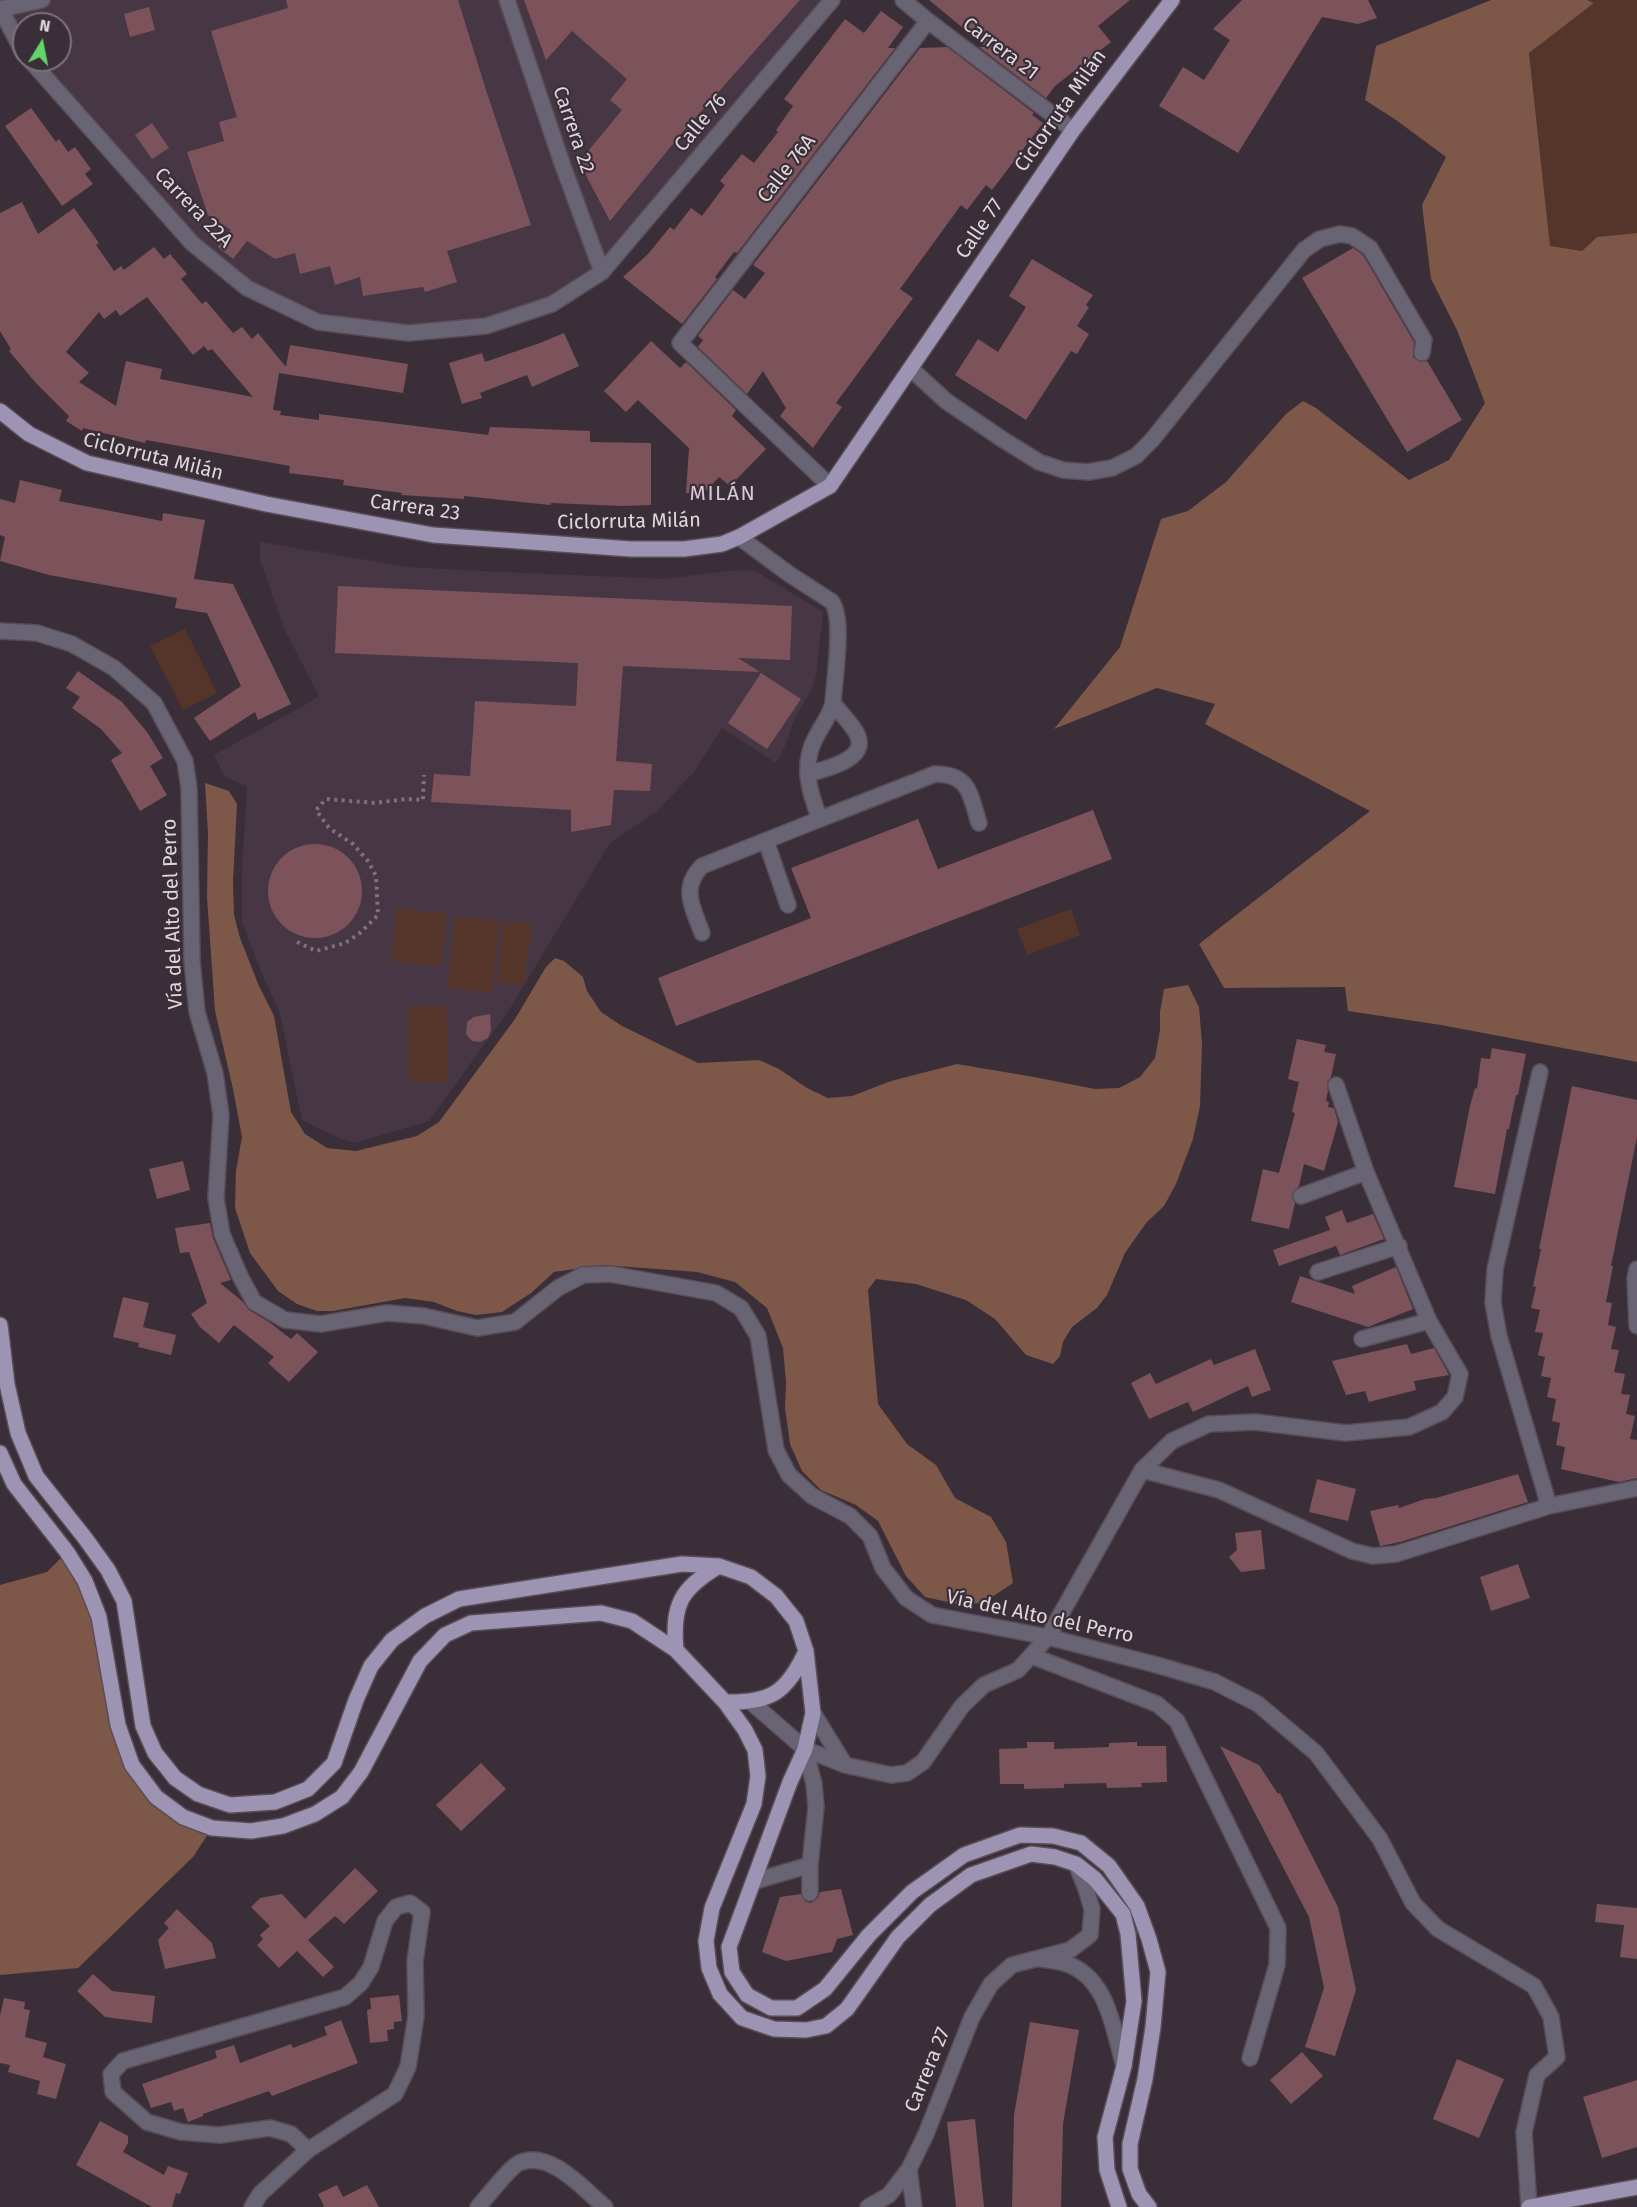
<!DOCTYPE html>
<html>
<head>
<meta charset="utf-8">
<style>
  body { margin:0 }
  #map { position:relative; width:1637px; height:2207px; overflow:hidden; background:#3a2f38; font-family:"Fira Sans",sans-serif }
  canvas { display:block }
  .north { position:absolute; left:12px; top:12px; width:60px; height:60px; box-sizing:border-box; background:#3a2f38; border:2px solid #7c727a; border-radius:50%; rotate:10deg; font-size:16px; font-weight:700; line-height:24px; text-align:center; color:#dfd7dd }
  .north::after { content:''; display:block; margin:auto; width:21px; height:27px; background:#61d56a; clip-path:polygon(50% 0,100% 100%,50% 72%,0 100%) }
</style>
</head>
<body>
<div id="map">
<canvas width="1637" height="2207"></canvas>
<div class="north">N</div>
</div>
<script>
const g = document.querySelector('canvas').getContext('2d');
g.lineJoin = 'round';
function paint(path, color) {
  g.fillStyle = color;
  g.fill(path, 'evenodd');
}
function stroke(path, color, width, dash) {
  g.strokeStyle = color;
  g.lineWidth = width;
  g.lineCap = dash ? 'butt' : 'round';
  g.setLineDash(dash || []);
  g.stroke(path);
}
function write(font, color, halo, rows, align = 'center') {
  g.font = font + ' "Fira Sans",sans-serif';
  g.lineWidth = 4.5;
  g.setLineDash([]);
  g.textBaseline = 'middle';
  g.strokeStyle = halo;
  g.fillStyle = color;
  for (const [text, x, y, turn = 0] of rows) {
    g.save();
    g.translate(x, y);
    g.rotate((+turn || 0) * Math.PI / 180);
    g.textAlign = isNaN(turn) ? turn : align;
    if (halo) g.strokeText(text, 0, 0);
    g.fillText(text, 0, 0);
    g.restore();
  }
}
paint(new Path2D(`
  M0 0H827L602 272 552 304 486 326 408 333 318 322 247 288 192 243 25 65 0 17ZM24 24H60V60H24Z
  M260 542 408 567 501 572 664 579 727 571 754 570 823 612 816 676 811 691 794 720 785 746 776 763 722 728 694 772 657 811 610 843 509 1010 429 1121 355 1143 341 1139 302 1120 280 1014 261 971 242 922V871L247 786 225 777 214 755 319 697 285 630 260 560Z`), '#473744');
paint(new Path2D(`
  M1587 0H1637V233L1597 237 1582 251 1550 247 1529 53 1594 3Z
  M185 629 217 693 183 710 150 646Z
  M396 908 447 914 441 966 391 961Z
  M1071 909 1080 935 1027 955 1017 929Z
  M455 916 500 921 492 993 447 988Z
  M504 921 532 924 524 985 497 982Z
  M408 1006H447L448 1083H409Z`), '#553529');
paint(new Path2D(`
  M1491 0H1587L1594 3 1529 53 1550 246 1582 251 1597 237 1637 233V1062L1441 1025 1348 1011 1345 987 1224 988 1199 944 1370 811 1205 724 1215 704 1157 688 1054 729 1120 647 1161 519 1188 511 1226 482 1286 414 1303 401 1316 408 1409 480 1449 460 1485 403 1457 330 1431 279 1422 205 1446 157 1396 120 1365 100 1376 46Z
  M205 783 229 791 237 804 233 882 234 915 240 938 259 986 274 1016 291 1112 305 1134 327 1148 356 1151 417 1136 439 1122 515 1019 546 967 555 958 564 961 583 977 587 991 601 1012 622 1026 698 1063 759 1060 779 1069 807 1088 828 1098 852 1096 891 1081 957 1064 1034 1077 1095 1089 1119 1088 1140 1077 1155 1058 1160 1030V1012L1164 989 1188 985 1199 1007 1202 1044 1200 1106 1193 1139 1176 1184 1164 1206 1146 1223 1125 1253 1107 1295 1097 1308 1072 1327 1063 1342 1060 1356 1053 1364 1026 1355 995 1319 966 1300 916 1284 876 1279 868 1290 878 1404 907 1444 936 1465 955 1498 991 1517 1006 1542 1013 1583 983 1603 957 1604 925 1597 906 1576 878 1521 856 1505 821 1490 802 1471 790 1444 785 1408 786 1382 783 1348 767 1308 735 1282 697 1272 603 1265 554 1272 531 1293 502 1312 476 1315 457 1311 434 1302 405 1298 333 1311H317L297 1304 278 1291 250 1253 235 1208 236 1171 242 1137 233 1089 215 1011 207 897 208 834Z
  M67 1552 85 1581 118 1725 156 1797 212 1828 193 1857 78 1968 0 1975V1585L47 1572Z`), '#7d5748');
paint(new Path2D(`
  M286 0H458L486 90 531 225 447 251 457 282 425 292 423 287 363 296 360 277 335 285 330 266 300 274 295 253 275 259 247 241 233 259 218 247 231 230 208 215 187 152 224 141 219 122 237 117 211 31 288 8Z
  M524 0H800L681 134 610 221 579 162 622 110 610 100 627 79 572 31 546 60Z
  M929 0H1130L1098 26 1111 42 1055 86 1046 98 979 47H986Z
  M1242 0H1368L1377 18 1358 24 1322 17 1238 153 1159 106 1183 67 1204 80 1230 40 1213 29Z
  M149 7 155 30 130 37 124 14Z
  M881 11 903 27 888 48H895L737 253 734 252 715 277 717 279 682 324 623 277 648 254 670 227 674 230 691 208 702 216 725 185 720 181 742 154 754 163 778 132 776 130 793 106 784 99 845 19 864 33Z
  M947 47 1034 113 1032 115 1043 123 992 190 986 185 967 210 961 205 900 289 913 298 836 403 842 407 813 448 780 416 786 408 763 371 747 394 698 347 703 340 698 336 733 290 745 299 765 273 753 265 920 48Z
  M31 108 56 142 59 139 68 152 75 147 91 169 85 174 93 184 62 206 5 126Z
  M152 123 169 148 152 159 135 135Z
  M22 202 38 234 74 208 99 243 96 245 114 271 121 266 124 270 154 247 164 259 170 254 187 274 181 279 202 304 206 301 233 333 242 327 252 339 258 333 286 367 290 345 408 364 403 393 279 373 273 410 281 411 280 415 319 420V414L488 435 490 427 590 431V442L651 443V505L622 506 551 503 550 505 464 496V499L401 495 402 493 343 485 344 480 289 473 290 466 146 440 145 443 83 428 82 431 66 421 69 416 35 382 9 351 11 349 0 331V213ZM147 297 193 355 204 346 208 351 212 349 253 397 160 379 162 369 126 361 116 406 79 382 89 373 66 352 99 312 104 319 116 310 120 316Z
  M1353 248 1363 255 1414 342 1413 357 1420 362 1427 361 1462 420 1407 452 1302 278Z
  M1032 259 1093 295 1086 305 1089 307 1077 326 1089 334 1077 354 1071 351 1026 420 955 375 978 339 998 352 1026 307 1009 296Z
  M564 333 579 366 532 387 527 375 480 393 482 398 462 404 449 363 482 353 485 362 540 343Z
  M651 341 680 368 686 362 736 410 732 416 766 449 730 486 719 477 703 494 686 493 689 448 638 400 626 412 604 391Z
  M20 480 62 490 59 501 162 521 163 513 205 520 194 579 233 584 291 704 258 720 255 712 210 741 194 718 241 686 207 613 175 608 177 598 49 575 0 561 5 537 0 535V499L15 503Z
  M338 586 792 606 790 660 738 658 760 672 623 666 616 761 652 764 650 791 614 790 611 825 571 832V810L431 802 434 774 470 776 475 701 576 706 578 663 335 653Z
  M78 671 122 702 147 732 163 758 150 766 167 795 140 811 111 760 122 753 101 729 72 708 80 697 66 688Z
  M761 673 801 699 767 749 728 723Z
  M1093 810 1112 859 676 1026 658 978 811 918 791 868 918 819 938 869Z
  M268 891a47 47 0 1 1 94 0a47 47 0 1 1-94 0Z
  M490 1014 491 1030 488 1038 480 1042 472 1041 466 1034 467 1022 474 1017Z
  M1297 1039 1326 1045 1324 1052 1336 1054 1331 1077 1327 1083 1328 1091 1326 1101 1329 1102 1328 1107 1334 1108 1338 1122 1324 1171 1304 1164 1299 1186 1292 1194 1295 1203 1289 1229 1251 1221 1263 1169 1279 1173 1295 1113 1292 1112 1299 1082 1288 1079Z
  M1492 1048 1526 1054 1518 1095H1516L1509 1129H1507L1495 1194 1454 1187 1470 1106 1475 1088 1477 1089 1481 1058 1490 1059Z
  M1572 1086 1637 1100V1137L1611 1266H1613L1606 1302 1612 1303 1608 1325 1616 1327 1611 1349 1619 1350 1614 1372 1625 1374 1621 1394 1630 1395 1626 1414 1635 1416 1630 1439 1637 1440V1478L1619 1482 1561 1469 1565 1447 1556 1445 1560 1423 1552 1421 1556 1399 1547 1397 1551 1378 1541 1376 1545 1357 1538 1355 1543 1333 1535 1332 1540 1310 1531 1308 1536 1287 1533 1286 1541 1249H1539Z
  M183 1161 190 1190 157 1199 149 1169Z
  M1342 1210 1347 1223 1373 1214 1384 1239 1340 1255 1336 1246 1279 1266 1273 1250 1330 1230 1325 1217Z
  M210 1223 213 1238 231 1280 220 1283 242 1301 249 1310 269 1322 291 1339 297 1333 318 1352 289 1382 268 1363 274 1357 234 1325 219 1343 200 1327 191 1314 207 1303 189 1252 180 1253 175 1228Z
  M1396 1267 1413 1309 1368 1327 1291 1302 1300 1276 1355 1294 1352 1286Z
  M123 1297 149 1303 143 1327 176 1335 171 1355 138 1347 139 1343 113 1337Z
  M1407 1344 1411 1354 1434 1348 1449 1375 1414 1381 1416 1390 1369 1402 1365 1391 1346 1395 1332 1361Z
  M1255 1349 1271 1390 1252 1397 1248 1386 1193 1412 1188 1402 1149 1419 1131 1383 1150 1373 1156 1384 1211 1359 1214 1365Z
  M1518 1474 1528 1502 1400 1542 1380 1546 1370 1511 1398 1505 1399 1508 1425 1499 1436 1498Z
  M1317 1479 1356 1489 1348 1521 1309 1512Z
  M1261 1530 1265 1569 1241 1572 1229 1557 1237 1550 1235 1533Z
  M1518 1564 1530 1598 1491 1611 1480 1577Z
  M1027 1742H1054V1749L1109 1747V1743L1137 1742V1746H1166L1167 1782 1141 1783 1142 1787 1107 1788 1106 1783 1064 1784V1788L1024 1789V1784H1000L999 1749 1027 1748Z
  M1220 1746 1259 1765 1278 1794 1280 1793 1338 1907 1356 1990 1335 2056 1305 2047 1324 1988 1309 1917Z
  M481 1763 506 1789 461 1831 436 1805Z
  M355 1868 378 1891 344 1924 335 1916 308 1940 334 1967 323 1977 297 1951 279 1968 257 1945 263 1939 260 1935 270 1926 251 1907 260 1898 282 1894 305 1919Z
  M841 1889 853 1935 837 1939 832 1952 786 1961 762 1952 780 1897 801 1894 805 1901 811 1903 818 1898 820 1892Z
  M1597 1904 1637 1908V1959L1620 1957 1624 1925 1595 1922Z
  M177 1909 212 1943 216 1958 165 1969 158 1940 169 1928 164 1923Z
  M93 1974 112 1991 155 1996 152 2023 105 2017 77 1991Z
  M399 1995 402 2021 394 2022V2029L387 2030 388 2041 370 2043 367 2010 371 2009 370 1998Z
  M4 1998 25 2002 24 2009 30 2010 25 2037 47 2043 43 2057 66 2064 56 2099 37 2094 40 2081 8 2072 10 2065 0 2063V2016Z
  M341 2020 358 2063 272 2096 269 2091 203 2114V2116L188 2122 183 2108 174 2111 171 2102 151 2108 142 2084 217 2058 215 2051 234 2045 240 2063 291 2044 293 2048 327 2035 324 2027Z
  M1030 2022 1079 2030 1063 2124 1061 2207H1012L1014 2115Z
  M1302 2052 1323 2076 1291 2104 1270 2080Z
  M1457 2059 1504 2079 1479 2138 1433 2119Z
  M1637 2080V2147L1602 2158 1583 2097Z
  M975 2119 984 2207H956L947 2122Z
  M100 2121 128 2136V2143L123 2152 164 2175 168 2166 188 2173 180 2194 176 2193 172 2207H152L76 2165Z
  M337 2185 343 2197 367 2185 379 2207H322L324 2206 318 2194Z`), '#7c535a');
const minor = new Path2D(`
  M507 0 563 166 602 272
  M903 0 928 21 1073 130
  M0 8 24 54
  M1 9 42 0
  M30 60 192 243 247 288 318 322 408 333 486 326 552 304 602 272 832 0
  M911 369 946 401 1002 439 1039 462 1063 470 1088 472 1112 468 1136 456 1152 440 1304 250 1320 239 1340 234 1352 236 1370 248 1424 340 1422 353
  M830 486 680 343 928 21
  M0 631 37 633 72 644 114 668 154 703 185 761 189 788 192 961 197 1012 215 1073 221 1115 216 1198 222 1234 240 1276 254 1302 285 1320 321 1324 387 1313 424 1316 477 1328 515 1322 558 1288 583 1275 610 1274 716 1293 741 1308 758 1336 776 1450 789 1475 812 1496 850 1516 870 1536 883 1568 906 1598 932 1615 1048 1637 1157 1665 1215 1682 1258 1704 1316 1753 1380 1839 1413 1903 1438 1929 1534 1986 1551 2017 1557 2057 1537 2075 1524 2132 1529 2207
  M808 774C824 769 870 760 857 734 851 723 840 713 833 703
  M820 819 935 774C970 774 970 795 979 823
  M766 841 788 905
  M702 933C693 908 680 888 702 866L820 819C809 792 801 764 816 737 822 725 830 716 833 703 834 681 845 616 831 601L789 574 739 537
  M1540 1072 1495 1269 1493 1303 1499 1336 1549 1506
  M1301 1196 1366 1172
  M1637 1269 1635 1278 1637 1326
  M1318 1272 1399 1246
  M1362 1339 1429 1321
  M1142 1470 1219 1490 1352 1551 1373 1556 1396 1554 1549 1506 1637 1488
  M1032 1656 1157 1704 1177 1721 1278 1928 1277 1965 1250 2058
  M751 1702 805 1749 845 1765 891 1775 907 1773 923 1762 962 1706 984 1685 1018 1670 1048 1637 1142 1470 1172 1441 1209 1424 1255 1422 1346 1433 1409 1427 1442 1412 1455 1397 1460 1374 1429 1321 1366 1172 1336 1085
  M813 1713 845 1765
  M805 1749 814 1784 816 1807 810 1865V1893
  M755 1881 810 1865
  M1041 1959C1049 1960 1057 1961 1064 1963 1108 1976 1113 2029 1124 2066
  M909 2169 914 2207
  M252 2207 260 2194 308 2150 395 2094 408 2067 416 2016 415 1961 422 1912 410 1903 396 1907 385 1921 371 1967 361 1983 345 1997 123 2061 111 2074 113 2092 147 2122 181 2132 220 2135 270 2128 291 2134 308 2150
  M478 2207C486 2198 510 2167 519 2163 550 2149 583 2189 605 2207
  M868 2207 889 2195 909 2169 926 2134 972 2017 991 1984 1012 1965 1070 1950 1090 1935 1092 1909 1086 1889 1076 1864`);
const major = new Path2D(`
  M0 411 29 434 87 463 266 504 433 535 631 549H684L722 544 739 537 830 486 1073 130 1172 0
  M0 1325 7 1384 18 1433 36 1476 85 1538 108 1570 124 1601 143 1726 155 1753 175 1778 198 1794 230 1805 275 1802 308 1789 334 1763 356 1700 371 1666 392 1640 425 1616 459 1599 682 1564 719 1566 751 1577 776 1596 796 1621 806 1651 813 1713 805 1749 790 1782 729 1947 732 1972 747 1995 771 2008H797L825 1989 869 1935 912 1892 964 1855 1020 1835 1053 1836 1081 1843 1109 1866 1137 1906 1149 1939 1158 1972 1153 2027 1145 2079 1130 2144V2169L1139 2194 1149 2207
  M0 1453 14 1484 67 1552 85 1581 99 1617 118 1725 132 1765 156 1797 183 1817 212 1828 251 1831 283 1826 315 1814 342 1797 361 1772 420 1661 445 1635 471 1623 601 1613 632 1621 676 1650 725 1702 745 1730 755 1750 758 1776 754 1804 712 1908 706 1941 709 1968 720 1994 742 2018 774 2029 806 2030 826 2026 847 2009 898 1937 930 1905 971 1875 1031 1854 1055 1857 1076 1864 1095 1879 1123 1914 1128 1934 1134 2001 1124 2066 1105 2137 1107 2170 1119 2207
  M676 1650C672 1605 680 1589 719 1566
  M725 1702C770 1703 787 1693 806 1651
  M1529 2207 1637 2187`);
stroke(minor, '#584d56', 18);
stroke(major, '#584d56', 18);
stroke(new Path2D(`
  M297 942 316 951 345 943 360 933 378 915 376 876 368 861 353 844 329 828 316 810 326 799 375 803 406 799 423 800 424 775`), '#7c727a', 4, [3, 4.5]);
stroke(minor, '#686474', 15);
stroke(major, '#9d93b3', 15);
write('20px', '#dfd7dd', '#3a2f38', [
  ["Carrera 21",1000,49,37],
  ["Ciclorruta Milán",1061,111,-55],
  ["Calle 76",701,123,-50],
  ["Carrera 22",573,130,71],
  ["Calle 76A",787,169,-52],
  ["Carrera 22A",193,208,46],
  ["Calle 77",980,229,-56],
  ["Ciclorruta Milán",153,457,14],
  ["Carrera 23",415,508,8],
  ["Ciclorruta Milán",629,522,-1],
  ["Vía del Alto del Perro",173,914,-92],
  ["Vía del Alto del Perro",1040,1617,12],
  ["Carrera 27",928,2070,-68]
]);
g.letterSpacing = '1.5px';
write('21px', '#d8c9d5', '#3a2f38', [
  ["MILÁN",723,494]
]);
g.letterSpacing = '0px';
</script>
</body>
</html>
